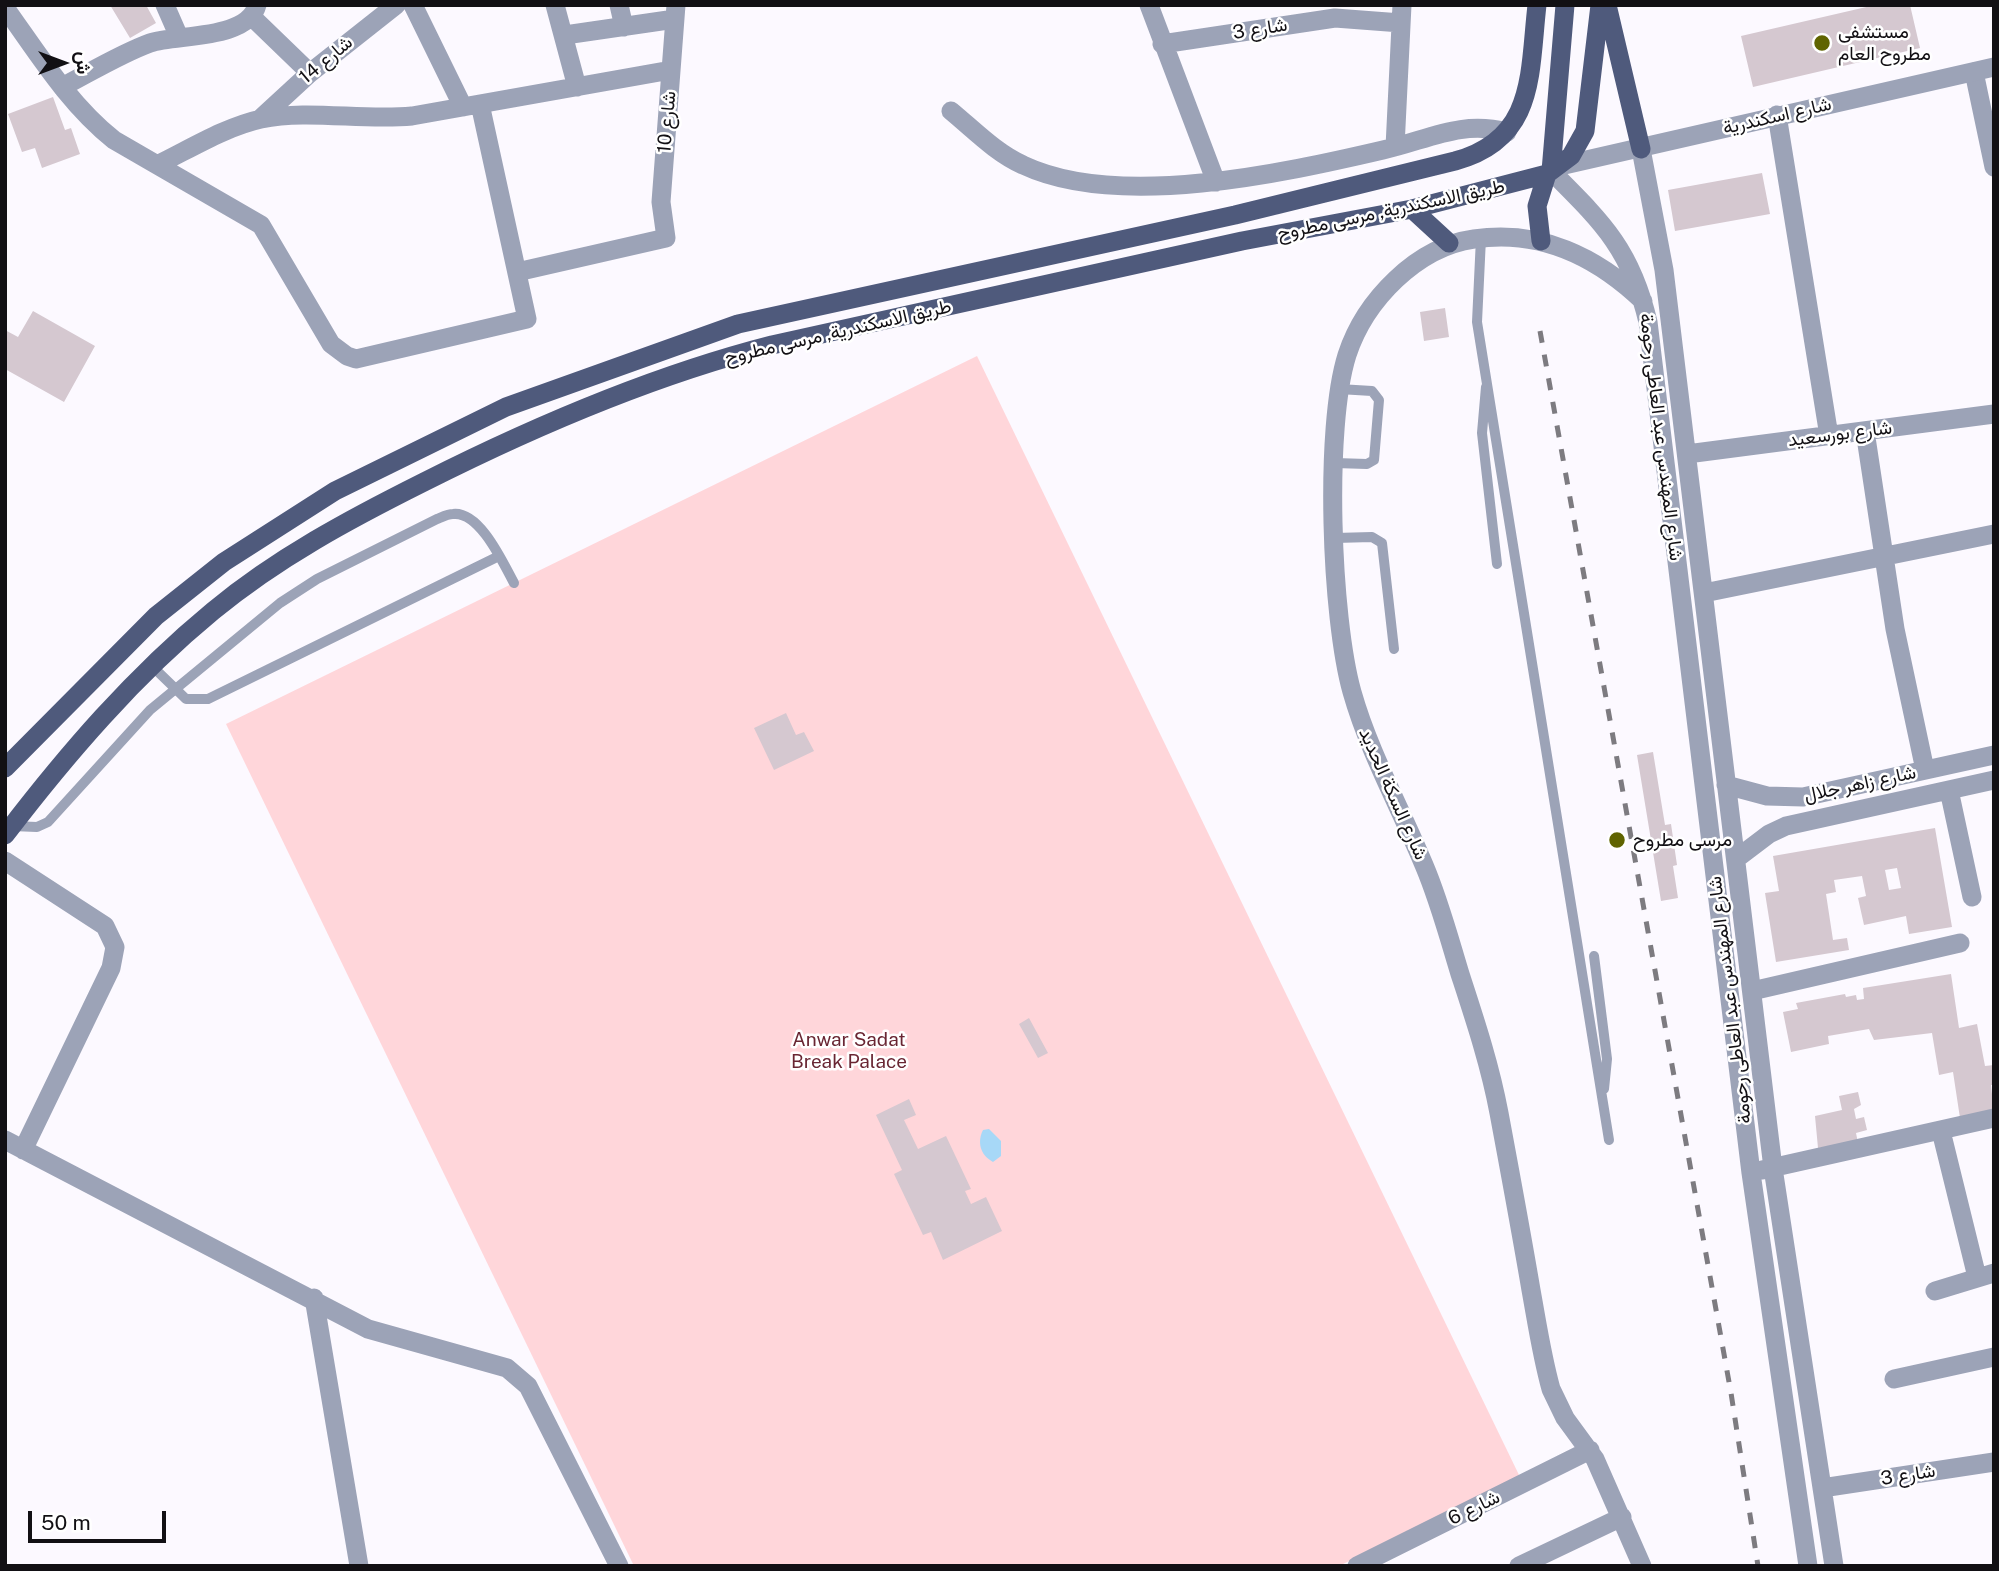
<!DOCTYPE html>
<html>
<head>
<meta charset="utf-8">
<style>
  body { margin:0 }
  #map { position:relative; width:1999px; height:1571px; overflow:hidden; background:#fcf9ff; font-family:"Public Sans",Vazirmatn,sans-serif }
  canvas { display:block }
  .frame { position:absolute; inset:0; border:7px solid #121014; pointer-events:none }
  .north { position:absolute; left:28px; top:28px; width:70px; height:70px; -webkit-text-stroke:5px #fff; paint-order:stroke; rotate:90deg; font-size:19px; font-weight:700; line-height:28px; text-align:center; color:#121014 }
  .north::after { content:''; display:block; margin:auto; width:24px; height:32px; background:#121014; clip-path:polygon(50% 0,100% 100%,50% 72%,0 100%) }
  .scale { position:absolute; left:28px; top:1511px; width:138px; height:32px; box-sizing:border-box; border:4px solid #121014; border-top:0; padding-left:9px; font-size:21px; line-height:24px; white-space:nowrap; color:#121014; -webkit-text-stroke:5px #fff; paint-order:stroke }
</style>
</head>
<body>
<div id="map">
<canvas width="1999" height="1571"></canvas>
<div class="frame"></div>
<div class="north">ش</div>
<div class="scale">50 m</div>
</div>
<script>
const g = document.querySelector('canvas').getContext('2d');
g.lineJoin = 'round';
function paint(path, color) {
  g.fillStyle = color;
  g.fill(path, 'evenodd');
}
function stroke(path, color, width, dash) {
  g.strokeStyle = color;
  g.lineWidth = width;
  g.lineCap = dash ? 'butt' : 'round';
  g.setLineDash(dash || []);
  g.stroke(path);
}
function write(font, color, halo, rows, align = 'center') {
  g.font = font + ' "Public Sans",Vazirmatn,sans-serif';
  g.lineWidth = 5;
  g.setLineDash([]);
  g.textBaseline = 'middle';
  g.strokeStyle = halo;
  g.fillStyle = color;
  for (const [text, x, y, turn = 0] of rows) {
    g.save();
    g.translate(x, y);
    g.rotate((+turn || 0) * Math.PI / 180);
    g.textAlign = isNaN(turn) ? turn : align;
    if (halo) g.strokeText(text, 0, 0);
    g.fillText(text, 0, 0);
    g.restore();
  }
}
paint(new Path2D(`
  M977 356 1520 1477 1339 1566H634L226 724Z`), '#ffd6da');
paint(new Path2D(`
  M989 1129 1001 1141V1156L993 1162C980 1155 977 1142 983 1130Z`), '#a7d8f7');
paint(new Path2D(`
  M110 5H146L156 23 130 38Z
  M1875 5H1910L1920 48 1753 87 1741 36Z
  M53 97 65 130 71 128 80 154 42 168 35 148 22 152 8 114Z
  M1762 173 1770 214 1675 231 1668 190Z
  M1445 308 1449 337 1424 341 1420 312Z
  M33 311 95 346 64 402 5 369V330L18 337Z
  M786 713 796 735 804 732 814 751 774 770 754 728Z
  M1653 752 1665 825 1671 824 1677 865 1673 866 1678 898 1661 901 1637 755Z
  M1935 828 1952 927 1909 934 1906 916 1864 925 1858 898 1866 896 1862 876 1834 880 1836 892 1826 894 1833 940 1847 938 1849 950 1776 962 1765 893 1779 891 1773 856ZM1897 868 1901 888 1889 890 1885 870Z
  M1951 974 1959 1028 1977 1024 1985 1066 1994 1065V1085H1991L1994 1112 1960 1118 1953 1072 1939 1075 1932 1033 1874 1040 1869 1029 1828 1036 1829 1044 1791 1052 1783 1012 1798 1009 1796 1003 1845 994 1846 997 1856 995 1857 1000 1864 999 1863 988Z
  M1029 1018 1048 1053 1038 1058 1019 1024Z
  M1858 1092 1861 1105 1854 1109 1856 1119 1864 1117 1867 1130 1856 1133 1858 1143 1818 1148 1815 1116 1842 1110 1839 1096Z
  M909 1099 916 1115 904 1120 918 1149 946 1136 971 1189 965 1191 971 1204 986 1197 1002 1231 943 1260 931 1232 923 1235 894 1174 902 1170 876 1115Z`), '#d5c8d0');
stroke(new Path2D(`
  M1481 238 1477 322 1609 1140
  M1486 387 1482 433 1497 564
  M1335 463 1367 464 1374 460 1379 400 1372 391 1339 389
  M1335 538 1372 537 1382 543 1394 649
  M152 666 186 699H208L499 556
  M12 826 37 827 48 822 150 710 280 603 317 579 437 519C442 517 448 514 453 514 480 511 503 563 514 583
  M1594 956 1607 1059 1604 1089`), '#9ca3b7', 10);
stroke(new Path2D(`
  M165 5 179 37
  M413 5 463 107
  M555 5 577 87
  M619 5 624 27
  M1149 5 1216 182
  M6 9C39 55 69 104 114 140L261 225 331 344 347 356 356 359 527 319 480 104
  M251 16 310 73
  M565 35 675 19
  M1162 44 1335 18 1401 23
  M1974 72 1994 167
  M62 87C91 72 120 54 150 43 176 34 248 40 257 5
  M951 111C974 130 996 153 1023 165 1118 210 1284 173 1383 150 1428 140 1460 120 1507 132
  M1777 115 1829 436
  M260 119 310 73 396 5
  M1395 147 1402 5
  M1641 149 1664 270 1773 1168 1834 1566
  M157 165C190 149 225 127 261 119 309 109 362 121 412 116L671 70
  M1551 171C1602 222 1631 249 1648 322L1751 1173 1808 1566
  M517 272 666 238 661 202 676 5
  M1865 431 1895 629 1925 770
  M1687 454 1994 414
  M1704 593 1994 534
  M1726 785 1767 796 1803 797 1994 755
  M1949 790 1972 897
  M1736 859 1769 834 1786 826 1994 780
  M5 861 105 926 115 947 111 968 23 1150
  M1752 991 1960 943
  M1941 1131 1977 1277
  M5 1140 368 1329 507 1368 528 1386 619 1566
  M1762 1170 1994 1118
  M1935 1291 1994 1273
  M314 1298 359 1566
  M1894 1379 1994 1357
  M1822 1488 1994 1462
  M1357 1566 1590 1450
  M1519 1566 1622 1517
  M1642 1566 1595 1459 1565 1418 1551 1389C1542 1357 1537 1323 1531 1290 1521 1231 1510 1172 1499 1113 1490 1065 1475 1020 1460 974 1449 938 1439 900 1424 865 1400 807 1369 752 1352 692 1331 617 1324 428 1347 355 1365 300 1417 247 1474 239 1540 229 1597 257 1643 301`), '#9ca3b7', 19);
stroke(new Path2D(`
  M5 12 7 5
  M1560 166 1994 67`), '#9ca3b7', 19);
stroke(new Path2D(`
  M1607 5 1641 149
  M1551 171 1565 5
  M1412 209 1449 243
  M1541 241 1537 206 1547 174
  M5 768 156 616 224 562 335 491 506 407 738 324 1235 215 1455 161C1536 139 1529 74 1537 5
  M5 835C67 754 134 676 213 611 277 558 350 519 424 482 535 426 651 376 772 345L1242 241 1412 209 1547 174 1571 156 1585 131 1600 5`), '#4f5a7c', 19);
stroke(new Path2D(`
  M1540 331 1731 1393 1758 1566`), '#7d7b80', 5, [12, 12]);
for (const [x, y, r, color] of [
  [1822,43,9,"#606400"],
  [1617,840,9,"#606400"]
]) {
  const dot = new Path2D();
  dot.arc(x, y, r, 0, 2 * Math.PI);
  g.fillStyle = color;
  g.fill(dot);
  stroke(dot, '#fff', 2.5);
}
write('19px', '#121014', '#fff', [
  ["شارع 3",1260,29,-9],
  ["شارع 14",326,60,-40],
  ["شارع اسكندرية",1777,116,-13],
  ["شارع 10",667,122,-85],
  ["طريق الاسكندرية, مرسى مطروح",1391,210,-12],
  ["طريق الاسكندرية, مرسى مطروح",838,332,-13],
  ["شارع بورسعيد",1840,434,-7],
  ["شارع المهندس عبد العاطى رحومة",1661,437,83],
  ["شارع زاهر جلال",1860,784,-12],
  ["شارع السكة الحديد",1393,794,66],
  ["شارع المهندس عبد العاطى رحومة",1730,1000,-97],
  ["شارع 3",1908,1475,-9],
  ["شارع 6",1474,1508,-26]
]);
write('19px', '#121014', '#fff', [
  ["مستشفى",1838,32],
  ["مطروح العام",1838,54],
  ["مرسى مطروح",1633,840]
], 'left');
write('19px', '#692633', '#fff', [
  ["Anwar Sadat",849,1040],
  ["Break Palace",849,1062]
]);
</script>
</body>
</html>
